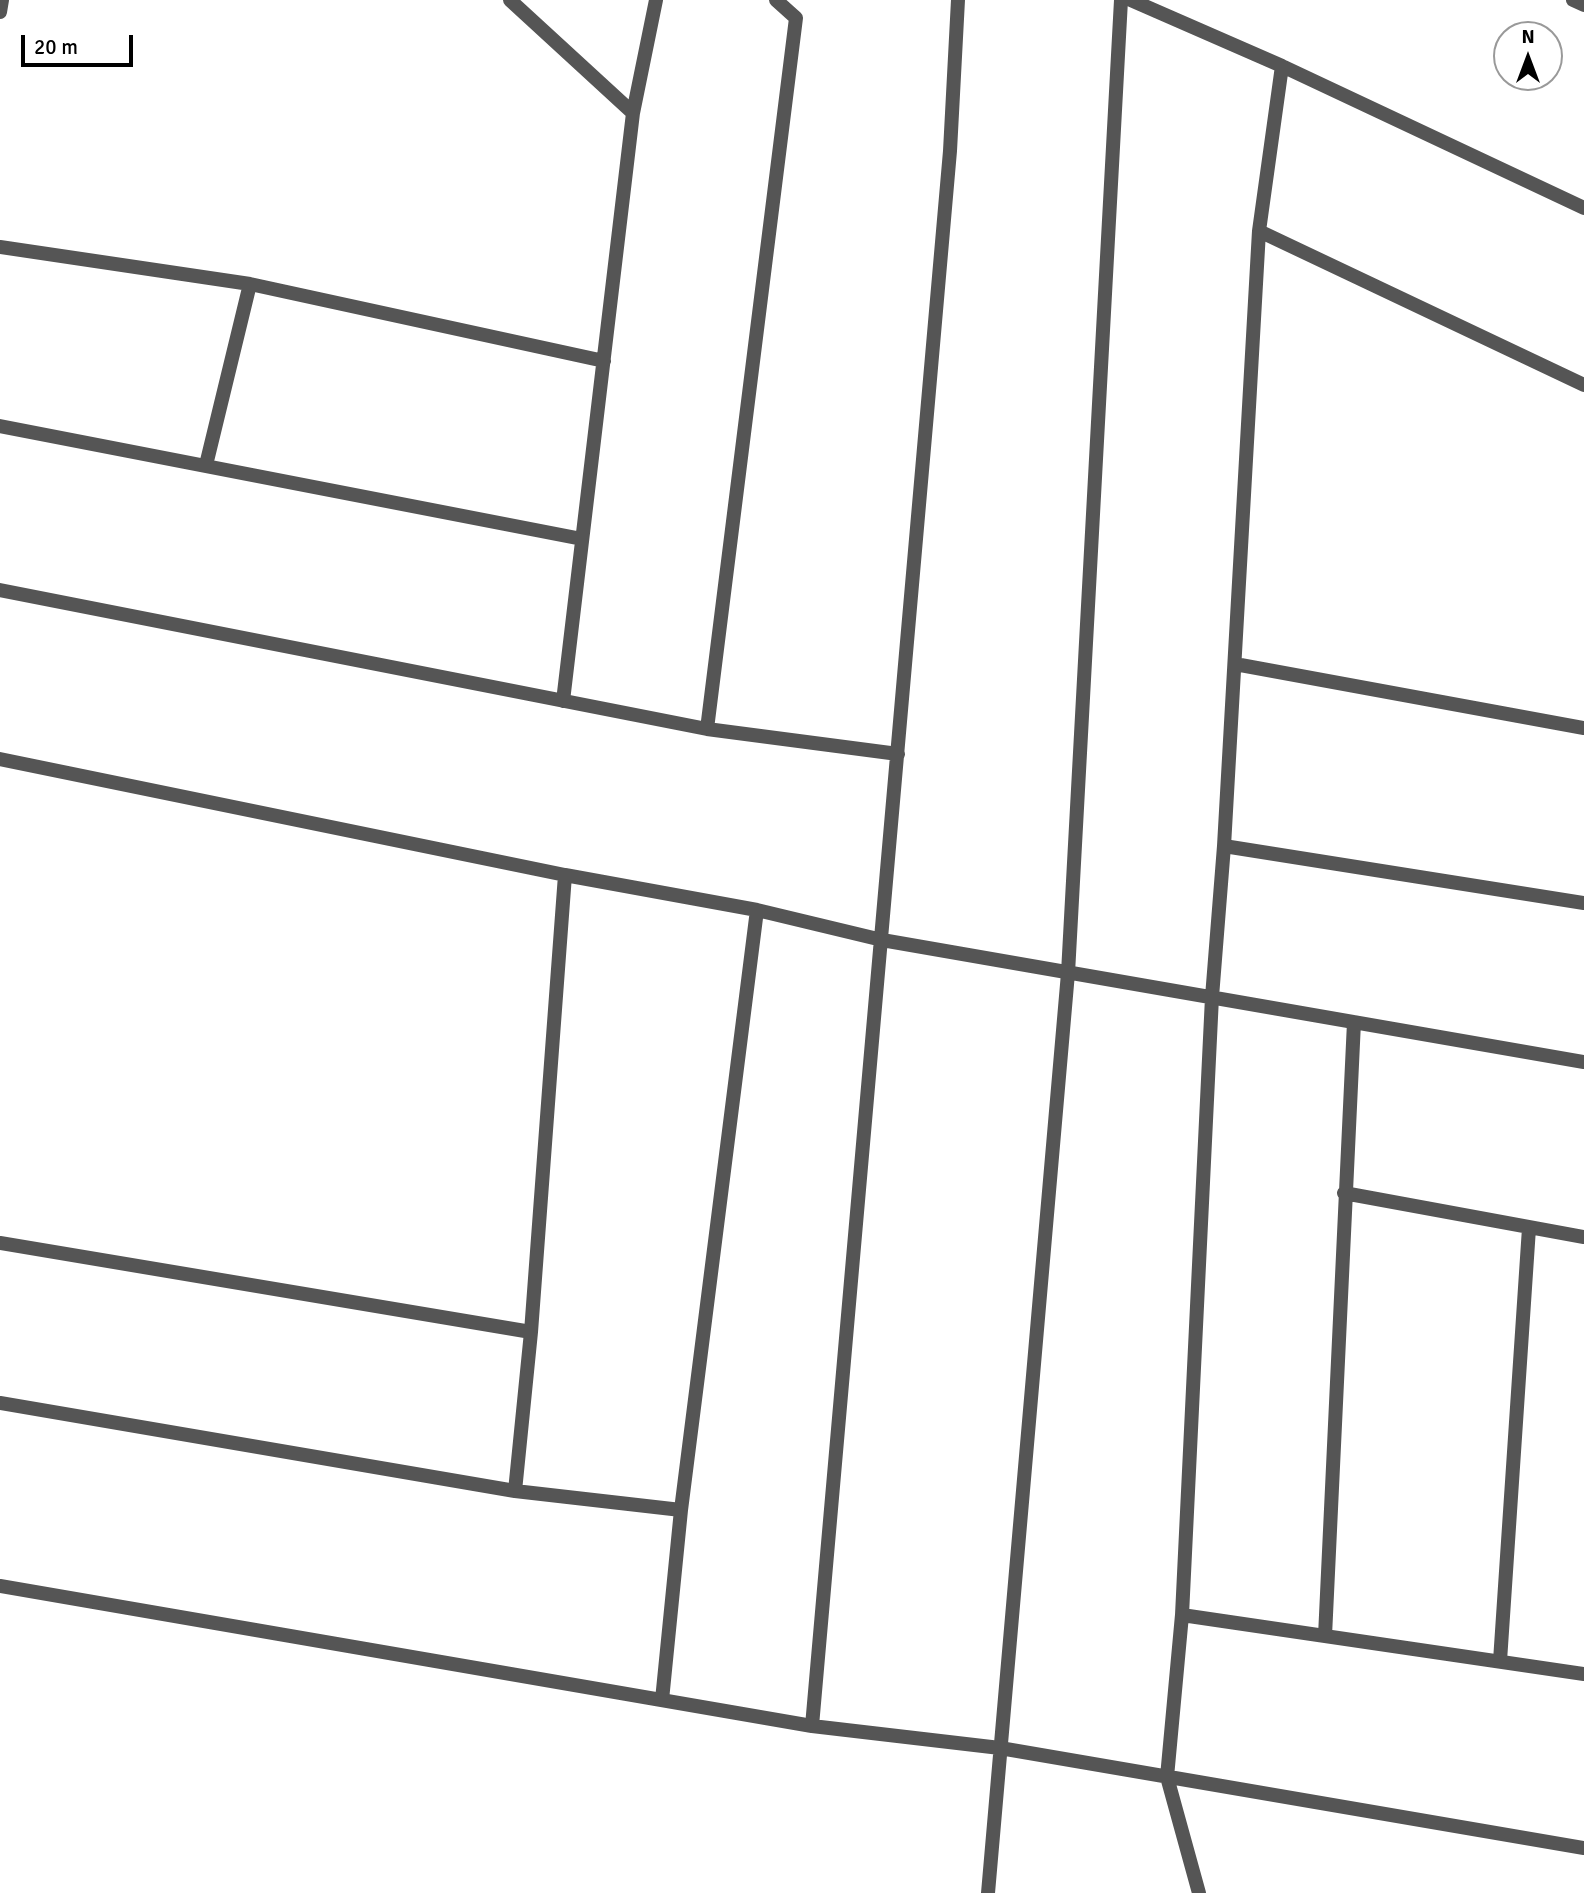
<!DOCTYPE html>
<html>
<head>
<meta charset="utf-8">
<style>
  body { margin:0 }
  #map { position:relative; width:1584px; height:1893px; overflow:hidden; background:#fff; font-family:Signika,sans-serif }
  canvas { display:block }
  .north { position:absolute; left:1493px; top:21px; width:70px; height:70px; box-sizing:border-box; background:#fff; border:2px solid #999; border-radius:50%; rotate:0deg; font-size:19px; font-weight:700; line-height:28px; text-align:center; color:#000 }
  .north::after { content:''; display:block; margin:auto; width:24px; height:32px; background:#000; clip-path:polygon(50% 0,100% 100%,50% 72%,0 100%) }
  .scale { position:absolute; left:21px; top:35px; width:112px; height:32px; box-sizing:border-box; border:4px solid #000; border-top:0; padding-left:9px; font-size:21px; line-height:24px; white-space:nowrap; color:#000; -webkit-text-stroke:5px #fff; paint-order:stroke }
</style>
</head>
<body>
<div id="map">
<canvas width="1584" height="1893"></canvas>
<div class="north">N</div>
<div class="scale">20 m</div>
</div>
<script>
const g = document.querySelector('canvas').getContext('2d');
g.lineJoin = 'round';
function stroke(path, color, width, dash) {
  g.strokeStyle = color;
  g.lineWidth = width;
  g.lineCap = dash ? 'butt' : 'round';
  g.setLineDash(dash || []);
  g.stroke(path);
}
stroke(new Path2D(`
  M510 0 633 113
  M1131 0 1282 66 1584 208
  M1573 0 1584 5
  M0 12 2 0
  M1259 231 1584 385
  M0 247 250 284 604 361
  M0 426 582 539
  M206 465 250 284
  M0 590 707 729 898 754
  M1235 664 1584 728
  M563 701 633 113 656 0
  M707 729 796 18 776 0
  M0 759 565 875 757 910 882 940 1584 1062
  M1224 846 1584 903
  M1344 1193 1584 1237
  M0 1243 531 1332
  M0 1403 515 1491 681 1510
  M515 1491 531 1332 565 875
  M0 1586 812 1726 1000 1748 1584 1848
  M1182 1615 1584 1674
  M1325 1636 1354 1022
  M1500 1661 1529 1228
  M662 1700 681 1510 757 910
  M812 1726 950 151 958 0
  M988 1893 1068 973 1121 0
  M1199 1893 1167 1777 1182 1615 1212 997 1224 846 1259 231 1282 66`), '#555', 14);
</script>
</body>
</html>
